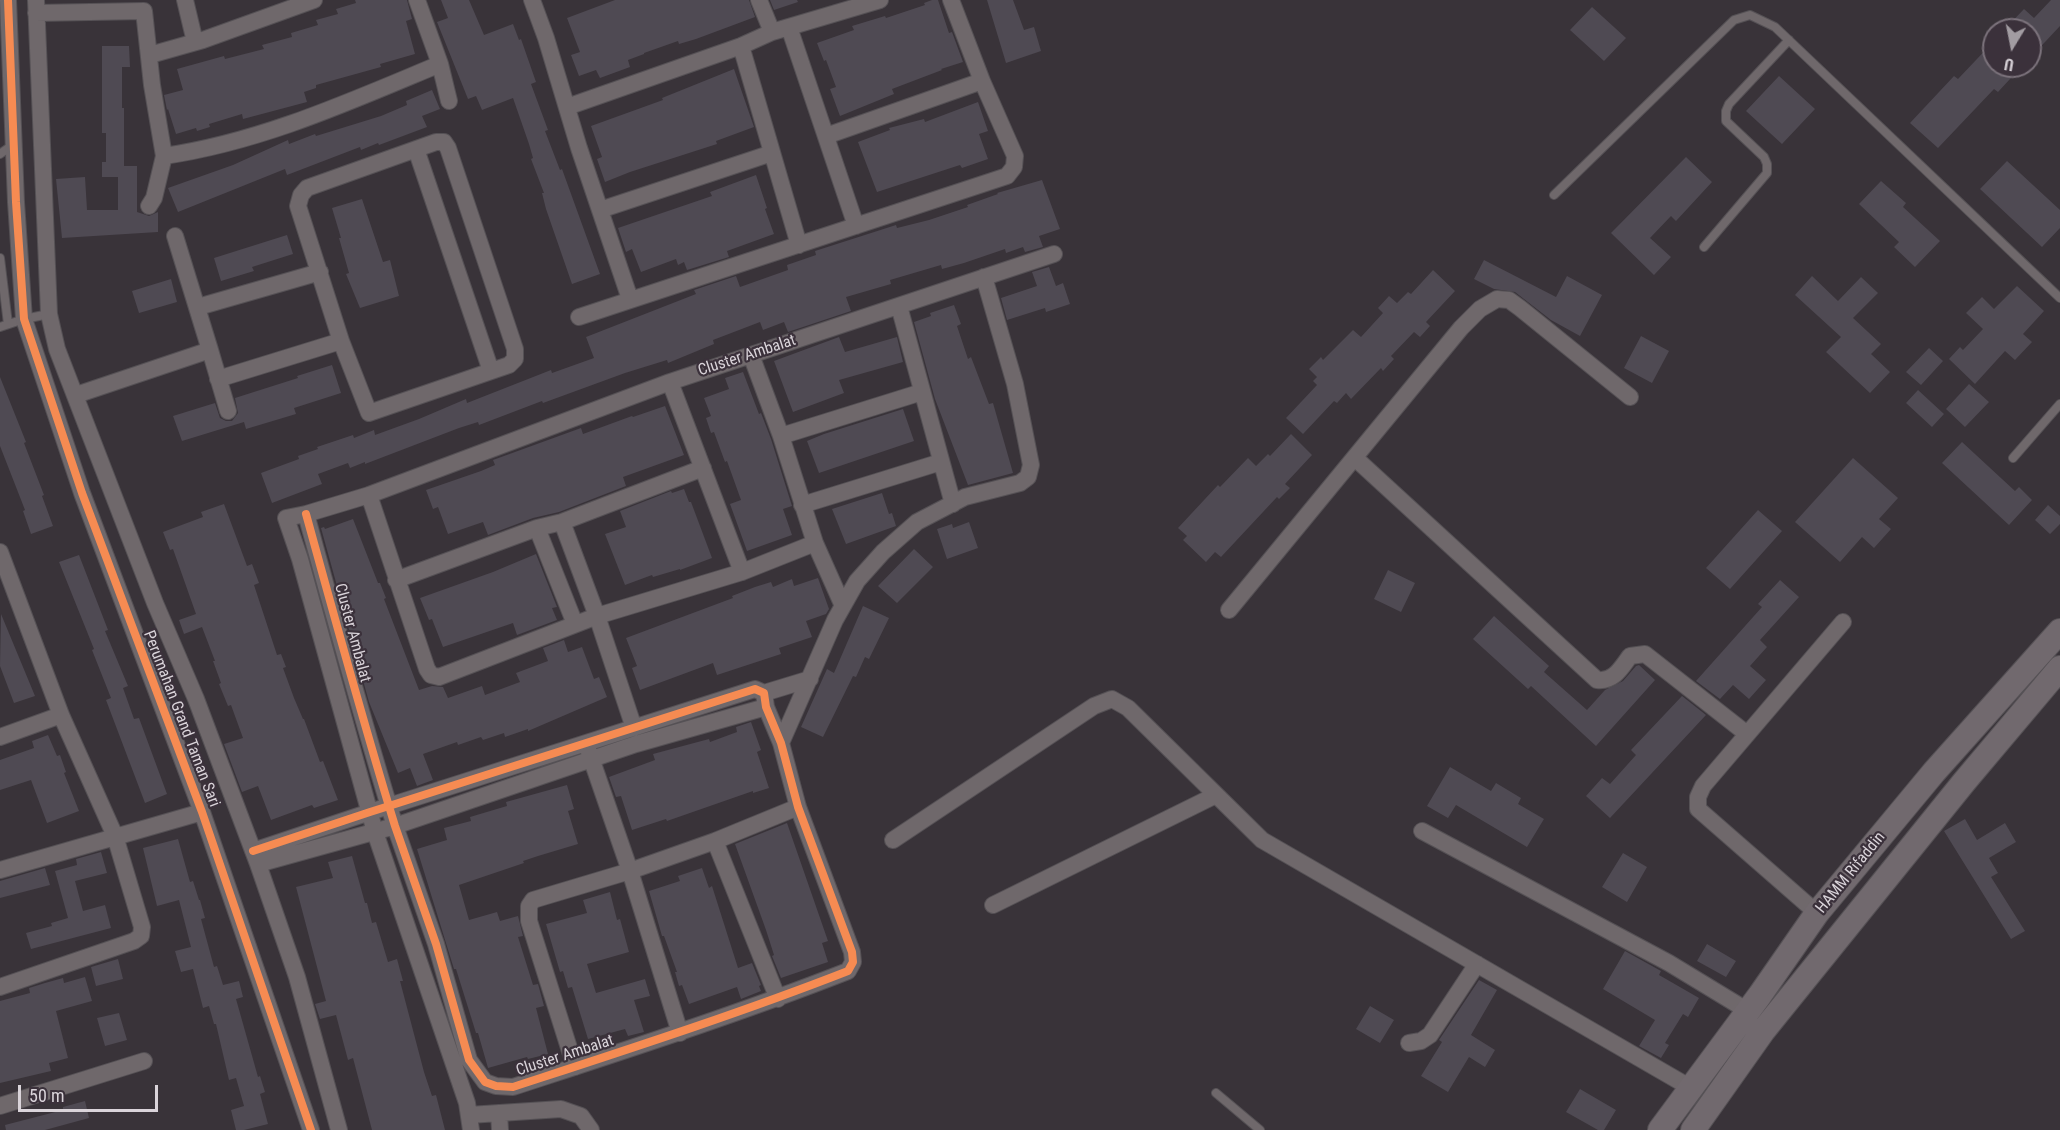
<!DOCTYPE html>
<html>
<head>
<meta charset="utf-8">
<style>
  body { margin:0 }
  #map { position:relative; width:2060px; height:1130px; overflow:hidden; background:#393339; font-family:"Roboto Condensed",sans-serif }
  canvas { display:block }
  .north { position:absolute; left:1982px; top:18px; width:60px; height:60px; box-sizing:border-box; background:#3b313b; border:2px solid #7b727b; border-radius:50%; rotate:190deg; font-size:16px; font-weight:700; line-height:24px; text-align:center; color:#dad4da }
  .north::after { content:''; display:block; margin:auto; width:21px; height:27px; background:#a29ca2; clip-path:polygon(50% 0,100% 100%,50% 72%,0 100%) }
  .scale { position:absolute; left:18px; top:1085px; width:140px; height:27px; box-sizing:border-box; border:3px solid #dad4da; border-top:0; padding-left:8px; font-size:18px; line-height:21px; white-space:nowrap; color:#dad4da; -webkit-text-stroke:4px #3b313b; paint-order:stroke }
</style>
</head>
<body>
<div id="map">
<canvas width="2060" height="1130"></canvas>
<div class="north">U</div>
<div class="scale">50 m</div>
</div>
<script>
const g = document.querySelector('canvas').getContext('2d');
g.lineJoin = 'round';
function paint(path, color) {
  g.fillStyle = color;
  g.fill(path, 'evenodd');
}
function stroke(path, color, width, dash) {
  g.strokeStyle = color;
  g.lineWidth = width;
  g.lineCap = dash ? 'butt' : 'round';
  g.setLineDash(dash || []);
  g.stroke(path);
}
function write(font, color, halo, rows, align = 'center') {
  g.font = font + ' "Roboto Condensed",sans-serif';
  g.lineWidth = 4.5;
  g.setLineDash([]);
  g.textBaseline = 'middle';
  g.strokeStyle = halo;
  g.fillStyle = color;
  for (const [text, x, y, turn = 0] of rows) {
    g.save();
    g.translate(x, y);
    g.rotate((+turn || 0) * Math.PI / 180);
    g.textAlign = isNaN(turn) ? turn : align;
    if (halo) g.strokeText(text, 0, 0);
    g.fillText(text, 0, 0);
    g.restore();
  }
}
paint(new Path2D(`
  M355 0H407L412 19 406 21 415 54 380 64 381 67 316 85V88L304 92 307 102 243 119 242 114 209 124 210 127 197 131 196 128 176 134 168 109 167 110 164 95 183 90 177 69 224 56 225 59 264 49 262 45 292 37 291 33 318 25 316 20 338 14 336 9 356 3Z
  M441 0H469L484 35 513 24 519 40 521 39 536 82 531 84 548 130 545 131 560 170 562 169 600 274 572 284 546 209 542 193H544L531 159 533 158 529 144 513 98 482 110 476 96 468 99 437 22 448 18Z
  M615 0H749L755 17 696 39 679 44 678 41 644 53V54L628 60 630 67 600 78 596 70 579 76 571 55 580 52 567 18Z
  M770 0H797L798 2 774 10Z
  M932 0H938L949 33 952 32 963 62 941 69 942 70 892 89 894 94 840 116 830 89 836 87 826 60 824 61 817 43 854 30 852 26 885 16 886 18 925 5 924 3Z
  M987 0H1013L1024 30 1034 27 1041 51 1006 63Z
  M2051 0H2060V26L2030 58V30H2004L2024 9 2034 18Z
  M1592 7 1626 38 1604 61 1570 30Z
  M1994 41V66H2022L1998 92 1994 89 1938 148 1910 123 1954 76 1958 79Z
  M102 46H129L130 67H122V108H124V166H137V212L149 216 158 212V232L62 238 56 179 85 177 87 210H118V177H102V162H106V133H102Z
  M734 69 754 127 716 141 717 144 630 172 605 182 597 159 602 157 591 126 663 100 662 98Z
  M1779 76 1815 109 1782 144 1746 111Z
  M432 90 440 109 422 116 427 127 379 145 378 143 361 150 360 147 287 175 285 169 178 212 168 188 233 165 288 140 289 144 315 134 316 136 381 116 407 105 406 101Z
  M978 102 988 131 979 134 988 159 962 168 960 165 877 192 858 142 890 130 889 128 924 119 925 122Z
  M1686 157 1712 182 1676 221 1671 216 1650 238 1671 257 1654 275 1611 233Z
  M2007 161 2060 210V228L2042 247 1980 189Z
  M756 175 767 208 765 209 774 234 727 251 729 257 687 270 684 262 678 265 676 259 641 272 632 249 626 252 618 228 712 196 710 192Z
  M1042 180 1060 229 1039 236 1043 247 1025 252 1023 247 1006 253 1005 249 964 263 942 269 941 265 890 280 891 284 846 297 851 311 788 332 784 322 763 330 760 322 713 340 714 344 668 363 667 360 625 373 543 403 542 401 479 425 478 422 459 428 365 464V462L350 468 348 463 318 474 322 484 272 503 261 473 299 459 298 456 318 449 317 447 353 435 354 438 374 430 375 435 419 419 466 399 467 403 551 370 552 373 594 358 586 337 696 294 694 290 736 276 740 287 788 270 787 265 816 255 815 251 896 225 897 228 929 220 968 207 967 205 998 194 997 193Z
  M1881 181 1906 203 1903 207 1940 241 1915 267 1894 247 1899 242 1859 204Z
  M362 199 383 262 390 260 399 296 360 308 346 274 349 273 339 238H341L332 208Z
  M287 235 293 254 252 267 254 271 221 281 214 258Z
  M1484 260 1556 297 1567 276 1602 295 1580 336 1551 320 1515 292 1494 289 1474 279Z
  M1049 267 1056 286 1063 283 1070 304 1046 312 1045 308 1007 320 1001 298 1037 286 1032 272Z
  M1433 270 1455 291 1426 322 1430 326 1420 337 1414 332 1391 356 1394 359 1383 371 1381 368 1351 399 1346 393 1337 403 1334 401 1303 434 1286 418 1317 385 1313 381 1317 377 1309 369 1321 357 1323 360 1353 330 1361 337 1383 313 1378 308 1389 296 1397 303 1408 292 1411 294Z
  M1812 276 1838 301 1861 277 1878 293 1853 318 1881 344 1871 354 1890 372 1870 393 1826 352 1841 337 1795 295Z
  M171 279 177 302 139 313 132 291Z
  M2017 286 2044 311 2023 334 2032 342 2015 360 2005 351 1975 384 1949 359 1960 347 1963 350 1983 329 1966 313 1982 297 1994 309Z
  M954 305 961 324 957 326 968 359 971 357 989 404 993 403 1013 473 968 485 935 399 914 322 931 316 930 313Z
  M1641 336 1669 351 1652 383 1624 368Z
  M839 337 845 352 897 337 903 362 839 380 844 393 793 412 774 361Z
  M1929 348 1943 361 1921 385 1906 372Z
  M332 365 341 393 294 408 296 414 246 429 244 422 182 441 173 416 215 403 220 418 226 421H232L238 413 235 398 298 378 297 376Z
  M743 372 759 414 761 413 771 439 792 506 783 509 792 535 747 551 730 504 741 500 727 461 725 462 714 432 711 433 706 418 711 416 704 398 729 389 725 378Z
  M0 377 26 442 24 443 44 495 42 496 53 526 31 534 23 511 25 510 0 446Z
  M1969 384 1989 402 1965 427 1946 409Z
  M1918 390 1944 414 1932 427 1906 403Z
  M665 406 684 455 623 477 626 486 559 512 533 518 488 535 483 522 448 534 438 507 433 509 426 490 481 471 495 465 493 460 581 428 583 434 632 416 633 417Z
  M903 409 914 441 819 473 807 441 824 434Z
  M1291 434 1312 455 1285 484 1290 488 1279 499 1277 497 1221 557 1215 552 1206 562 1183 540 1187 536 1178 528 1218 485 1220 487 1248 458 1256 466 1268 454 1270 456Z
  M1962 442 2015 491 2019 487 2032 500 2009 525 1942 463Z
  M1853 458 1898 498 1879 519 1891 529 1874 548 1862 537 1840 562 1795 522Z
  M684 489 689 502H691L712 558 680 570V569L653 577 652 575 625 585 605 534 626 527 620 511 671 491 672 493Z
  M882 493 889 514 892 513 896 526 846 544 832 509Z
  M224 504 247 566 252 564 259 583 254 585 277 655 281 654 286 667 283 668 294 698 303 719H304L320 762 323 761 338 800 314 808 312 805 271 820 258 786 242 792 224 744 243 738 231 705 228 706 219 684 221 683 213 661H215L202 627 184 634 179 620 196 614 173 549 170 550 163 532 203 517 201 512Z
  M2048 505 2060 516V524L2050 534 2035 520Z
  M1758 510 1782 531 1730 589 1706 568Z
  M353 519 378 583H380L386 598 384 599 419 690 432 686 443 687 448 698 482 686 485 695 520 682 516 673 548 661 543 648 564 640 568 652 582 647 594 679 599 677 607 697 528 731V729L505 737 504 733 483 740 481 737 458 745 457 742 423 754 433 780 422 784 417 786 410 768 398 773 369 702 321 528 324 527 325 529Z
  M969 522 978 548 947 559 937 529 952 524 953 528Z
  M914 549 933 567 897 603 878 586Z
  M536 554 557 607 552 608 557 620 517 635 513 623 443 647 432 619 429 620 420 598 493 572Z
  M79 555 108 630 105 631 128 686 123 688 134 719 139 718 167 794 145 803 106 700 111 698 92 650 94 649 59 562Z
  M1388 570 1415 583 1401 612 1374 599Z
  M818 578 829 609 826 614 806 621 812 637 779 648 781 654 717 675 713 663 640 690 632 668 637 666 626 638 733 598 732 596 755 587 771 582 773 587 792 579 794 586Z
  M1780 580 1799 597 1760 640 1767 647 1750 666 1766 680 1749 699 1733 685 1720 699 1696 681 1762 607 1758 604Z
  M863 606 889 618 869 659 865 657 856 677 853 676 823 737 801 727 827 669 834 673Z
  M1 614 35 696 14 703 0 666Z
  M1494 616 1549 666 1544 672 1587 710 1605 690 1623 681 1636 666 1639 665 1655 680 1596 746 1531 686 1528 689 1473 639Z
  M1682 696 1706 715 1610 818 1586 796 1602 778 1610 784 1636 755 1631 750Z
  M751 722 761 750 757 752 769 788 753 793V791L667 821 666 819 632 830 621 796 616 797 609 777 655 760 653 754 709 739 710 742 737 732 736 727Z
  M48 735 57 756 60 755 66 772 64 773 79 811 47 823 31 780 0 790V760L34 748 32 741Z
  M1450 767 1491 791 1496 783 1521 798 1518 804 1544 819 1527 847 1456 805 1448 818 1427 806Z
  M567 785 574 809 568 811 578 844 538 856 523 861 524 863 459 885 469 920 497 912 500 921 518 916 523 936 518 937 533 985 538 984 544 1006 536 1008 548 1054 528 1059 527 1057 488 1068 478 1033H476L456 969H454L417 849 447 840 444 828 471 821 470 817 507 806 506 802Z
  M1965 819 1977 840 2005 823 2016 842 1989 858 1998 873 1991 877 2025 931 2011 939 1944 831Z
  M787 823 828 941 822 943 828 962 781 978 772 956 774 955 766 930 735 844Z
  M178 839 190 882 193 881 199 900H200L205 918 201 919 214 967 217 966 223 985 239 981 243 997 236 999 258 1077 260 1076 265 1092 260 1094 268 1124 244 1130H236L231 1110 244 1106 236 1078 229 1080 216 1024H214L209 1006 203 1008 193 969 181 972 175 951 191 947 179 900 157 906 143 848Z
  M101 852 107 873 75 881 83 911 105 905 111 928 31 949 26 933 52 926 51 923 68 918 55 871 77 865 76 859Z
  M1623 853 1647 867 1627 902 1602 887Z
  M352 856 365 903H367L372 923 376 922 388 962 397 959 403 981H400L424 1072 432 1096 436 1095 445 1130H372L353 1058 348 1060 336 1015 320 1019 315 1004 326 1001 296 887 333 878 328 862Z
  M45 868 50 885 0 898V881Z
  M702 868 709 888 712 886 738 968 752 963 761 985 759 986 761 991 741 999 737 987 689 1004 682 985 679 986 675 972H677L664 936H662L649 891 680 881 678 876Z
  M610 892 617 920 620 919 629 952 587 964 596 993 645 979 650 996 634 1000 644 1032 628 1036 625 1029 588 1039 572 987 568 988 563 971 560 972 546 924 587 913 583 900Z
  M1707 944 1736 961 1726 977 1697 961Z
  M1625 951 1661 971 1659 975 1699 998 1688 1017 1683 1014 1665 1043 1669 1045 1661 1058 1639 1046 1655 1020 1603 989Z
  M118 959 123 979 96 986 91 967Z
  M85 977 92 1001 56 1011 68 1058 49 1063 51 1071 0 1083V1001L30 993 29 988 45 983 63 978 64 983Z
  M1479 980 1497 990 1471 1035 1495 1050 1485 1067 1469 1057 1448 1092 1421 1076 1442 1042 1439 1040Z
  M1370 1006 1394 1020 1380 1043 1356 1029Z
  M119 1013 127 1040 105 1046 97 1018Z
  M1580 1089 1616 1110 1604 1130H1598L1566 1112Z
  M85 1101 89 1118 45 1130H6L5 1125 63 1110V1107Z`), '#4f4a53');
const lane = new Path2D(`
  M0 154 14 144
  M1554 195 1734 20 1750 15 1775 27 2060 298
  M1704 247 1767 173V164L1764 157 1726 121V111L1729 104 1789 40
  M0 258 8 324
  M0 327 24 319 49 314
  M2013 458 2060 404
  M1216 1093 1260 1130`);
const street = new Path2D(`
  M8 0 16 202 24 319 82 493 202 812 311 1130
  M36 0 49 314 57 349 155 603 196 699 258 864 297 977 339 1130
  M185 0 195 42
  M417 0 440 64 449 101
  M532 0 546 38 579 148 630 299
  M759 0 772 32
  M36 13 144 11 152 85 164 156C261 142 351 101 440 64
  M789 27 856 226
  M741 46 799 245
  M150 55 203 40 314 0
  M567 107 741 46 772 32 880 0
  M826 136 982 81
  M436 142H444L448 148 515 349V359L509 365 369 413 341 341 298 206 301 195 307 188Z
  M416 149 491 371
  M149 206 154 198 164 156
  M600 210 772 153
  M899 306 953 504
  M198 307 320 272
  M579 317 1007 176 1014 167 1015 156 982 81 951 0
  M210 350 228 411
  M751 355 781 436 815 543 843 606
  M218 379 341 341
  M670 382 742 572
  M76 395 210 350 175 236
  M781 436 922 392
  M1355 458 1597 680C1614 682 1621 668 1630 656L1645 654 1747 734
  M369 495 427 669 431 675 439 677 597 616 742 572 815 543
  M802 505 941 462
  M562 522 597 616 634 728
  M537 528 575 624
  M0 552 61 715 115 836 142 927 141 936 134 941 0 987
  M396 580 537 528 562 522 703 468
  M1229 610 1461 328 1480 309 1497 299 1509 300 1520 308 1630 397
  M764 693 810 679
  M0 737 61 715
  M781 743 835 620 857 581 883 552 917 522 965 497 1020 483 1028 477 1031 465 1015 384 984 277
  M589 752 630 871 680 1033
  M1422 831 1669 963 1748 1011
  M893 840 1094 706 1112 699 1128 708 1262 840 1691 1088
  M715 841 778 999
  M253 851 370 812 389 806 755 689 764 693 766 707 781 743 798 807 852 952 853 962 848 971C738 1014 626 1050 513 1087L496 1086 485 1082 469 1060 436 944 395 826C363 722 335 619 306 514
  M258 864 395 826 636 744 766 707
  M0 870 202 812
  M993 905 1216 795
  M1817 913 1698 809V797L1703 786 1843 622
  M1409 1043 1421 1041 1430 1035 1477 964
  M575 1067 529 921V906L533 900 630 871 715 841 798 807
  M0 1106 144 1061
  M499 1113 500 1130
  M469 1115 561 1109 581 1116 591 1130
  M471 1130 467 1103 375 832 300 559 286 518 306 514 369 495 670 382 1054 254`);
const secondary = new Path2D(`
  M1660 1130 1760 995 1817 913 1934 772 2060 631
  M1693 1130 1763 1031 1964 782 2060 668`);
stroke(lane, '#555155', 10);
stroke(street, '#555155', 18);
stroke(secondary, '#555155', 26);
stroke(lane, '#6f686b', 8);
stroke(street, '#6f686b', 16);
stroke(secondary, '#71696e', 24);
stroke(new Path2D(`
  M8 0 16 202 24 319 82 493 202 812 311 1130
  M253 851 370 812 389 806 755 689 764 693 766 707 781 743 798 807 852 952 853 962 848 971C738 1014 626 1050 513 1087L496 1086 485 1082 469 1060 436 944 395 826C363 722 335 619 306 514`), '#f68b52', 8);
write('16px', '#dad4da', '#3b313b', [
  ["Cluster Ambalat",747,356,-18],
  ["Cluster Ambalat",352,633,75],
  ["Perumahan Grand Taman Sari",181,719,69],
  ["HAMM Rifaddin",1851,873,-51],
  ["Cluster Ambalat",565,1056,-18]
]);
</script>
</body>
</html>
